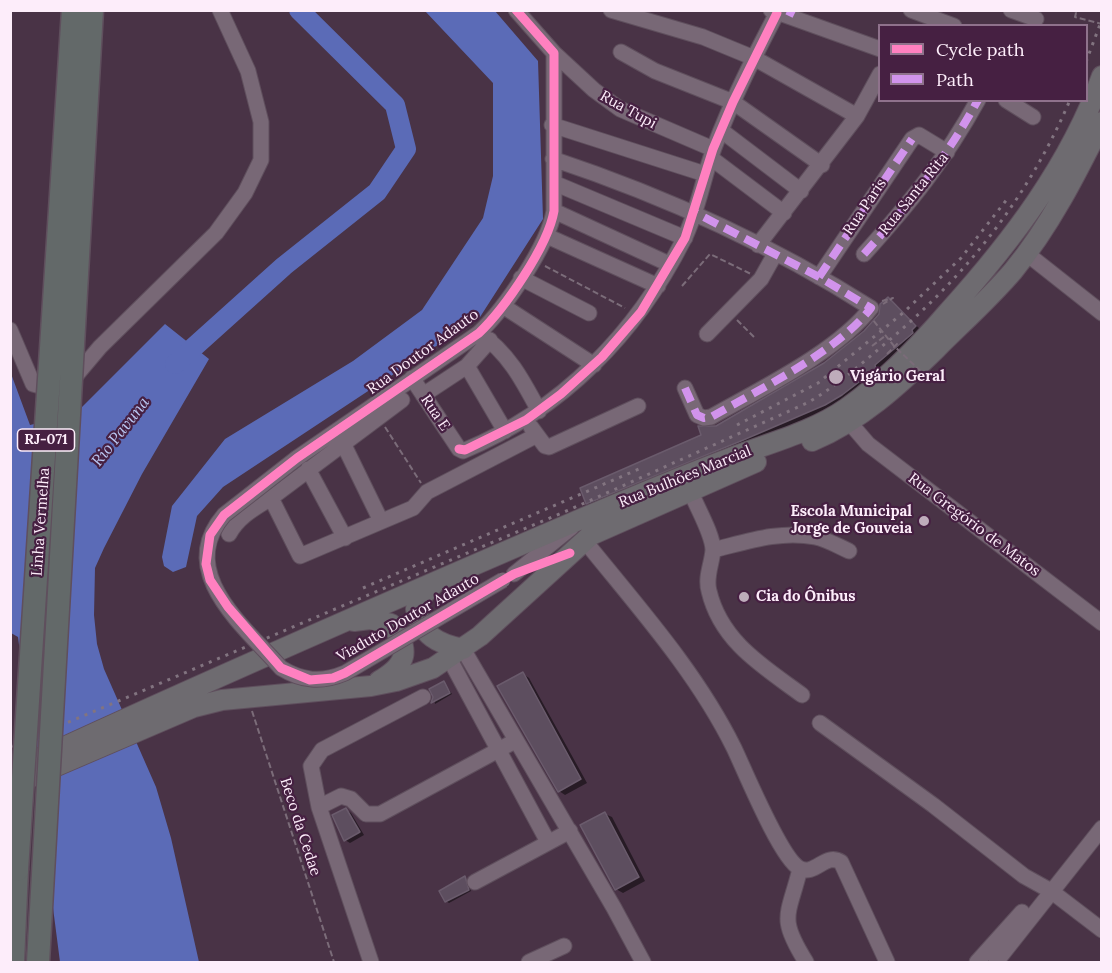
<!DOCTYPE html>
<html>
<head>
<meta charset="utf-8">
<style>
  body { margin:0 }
  #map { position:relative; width:1112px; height:973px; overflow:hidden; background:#493346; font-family:Lora,serif }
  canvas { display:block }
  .frame { position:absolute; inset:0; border:12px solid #fdedfa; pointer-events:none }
  .legend { position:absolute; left:878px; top:24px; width:210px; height:78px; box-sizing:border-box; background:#462042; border:2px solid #8f728c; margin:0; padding:8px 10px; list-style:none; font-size:18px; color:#fdedfa }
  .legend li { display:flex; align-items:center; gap:12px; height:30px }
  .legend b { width:30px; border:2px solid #8f728c }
</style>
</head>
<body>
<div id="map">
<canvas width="1112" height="973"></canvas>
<div class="frame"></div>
<ul class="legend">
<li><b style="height:8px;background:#ff80c0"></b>Cycle path</li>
<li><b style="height:8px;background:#d193ec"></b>Path</li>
</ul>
</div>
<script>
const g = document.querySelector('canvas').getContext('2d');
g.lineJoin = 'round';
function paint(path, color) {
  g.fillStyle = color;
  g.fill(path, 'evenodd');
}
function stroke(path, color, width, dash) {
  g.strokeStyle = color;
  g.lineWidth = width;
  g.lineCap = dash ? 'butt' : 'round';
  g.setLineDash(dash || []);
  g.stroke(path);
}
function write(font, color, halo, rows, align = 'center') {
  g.font = font + ' Lora,serif';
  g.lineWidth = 4.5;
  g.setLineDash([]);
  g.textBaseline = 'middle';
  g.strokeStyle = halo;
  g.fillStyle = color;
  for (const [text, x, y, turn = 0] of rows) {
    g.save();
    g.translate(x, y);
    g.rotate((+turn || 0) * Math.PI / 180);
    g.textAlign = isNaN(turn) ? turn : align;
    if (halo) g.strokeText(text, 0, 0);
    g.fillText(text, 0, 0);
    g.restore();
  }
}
paint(new Path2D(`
  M425 11H495L538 61 543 219 480 317 223 487 197 516 186 567 173 572 164 566 162 557 172 506 225 439 353 361 422 310 483 218 493 176V83Z
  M165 324 209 359 142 474 104 548 95 568 94 615 97 644 104 669 156 787 171 838 199 962H60L18 637 11 633 10 371 30 425 74 415Z`), '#5b6bb7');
paint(new Path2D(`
  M888 299 922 331 882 373 832 408 594 507 587 503 802 378 845 349 880 315Z
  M523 674 529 678 587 783 565 795 559 791Z
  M444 683 452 694 435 704 434 697Z
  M347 810 351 813 364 835 350 843 345 840Z
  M605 814 612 817 645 881 623 893 616 889Z
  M465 878 471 891 449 903 446 901Z`), '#0007');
stroke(new Path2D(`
  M175 364 284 266 377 192 406 149 395 105 299 10`), '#5b6bb7', 20);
const building = new Path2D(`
  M888 297 916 326 912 330 913 333 875 365 876 369 842 395 825 405 741 441 586 504 580 488 701 435 698 426H716L824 363 864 331 879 314 880 304Z
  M523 672 581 779 558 792 497 686Z
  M444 681 450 693 431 703 433 697 429 689Z
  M346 808 360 832 344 841 332 815Z
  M605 812 639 877 615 890 580 825Z
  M465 876 469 890 445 902 439 891Z`);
paint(building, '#5d4e5f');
stroke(building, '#6a5b6c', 1.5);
const minor = new Path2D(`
  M611 10 703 37 754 58 857 116
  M771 10 880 49
  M911 10 954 26
  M1011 10 1036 19
  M621 52 655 71 733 102 822 165
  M554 53 594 90 620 109 713 149
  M1006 100 1033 117
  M552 125 705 174
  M722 131 801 191
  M711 158 784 213
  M553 159C664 196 772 245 871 308 837 352 760 389 711 417L704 418 697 415 685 388
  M554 183 685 238
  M554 211 669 264
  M547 236 658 286
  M758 245 857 116 880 74
  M1026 253 1102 313
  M864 254C910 203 945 160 978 100
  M819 277 912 139 919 135 947 152
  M521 278 589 313
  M503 306 594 365
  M10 330 33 384 62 392 100 347 216 233 245 193 261 160V122L248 71 220 10
  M479 333C508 352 523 381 539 411
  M707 334 761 279 775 254
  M467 366 505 431
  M412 378 459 449 463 451C562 410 636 334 684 239 698 211 703 178 714 148 731 102 754 57 777 13
  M423 395 467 366 490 340
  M402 400 271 498 300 556 413 508 427 492 537 435
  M850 423 868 444 1102 623
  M531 427 545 446 549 447 638 406
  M340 437 381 521
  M297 458 479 333C505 308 548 246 554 211V53L516 10
  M308 469 345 538
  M690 490C696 506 713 534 713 550 712 564 705 577 709 591 721 642 764 667 802 695
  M229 534C239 516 255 508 271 498
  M584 540C637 606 696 671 734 748 745 771 780 857 799 868 815 877 825 852 841 862L887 962
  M713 550C746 542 780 530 815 537 826 539 838 546 849 551
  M514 574 571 528
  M463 649 614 908 643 962
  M449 658 548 842
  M820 723 933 805 1024 876 1051 891 1102 930
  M319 807 341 796 351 799 366 814H380L515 741
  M800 869C788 917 778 917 806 962
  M475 882 570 831
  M371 962 319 807 311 766 322 750 423 697
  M529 962 564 946
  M977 962 1022 912
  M996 962 1102 828`);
const major = new Path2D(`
  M812 441C861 420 898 386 936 349 962 323 989 299 1013 271 1050 226 1076 174 1102 122
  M433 585 424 594 416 609C422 636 438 644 463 649
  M354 621 370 619 391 624C412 651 406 665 379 681
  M10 772C199 684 390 601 581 519 630 498 680 477 730 458 769 443 813 432 847 408 885 381 919 346 949 311 1012 241 1070 165 1102 76
  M10 786 194 707 222 700 371 686 396 681 433 668 480 636 591 535 756 462`);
const highway = new Path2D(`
  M13 962 17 870`);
stroke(minor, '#5f4f5d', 17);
stroke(major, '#5f4f5d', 22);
stroke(highway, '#5f4f5d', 25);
stroke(new Path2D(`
  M1072 10 1077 12
  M545 266 625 308
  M682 286 710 254 751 274
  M882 301 893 298 883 304
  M737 320 754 337
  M872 346 885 336
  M887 354 898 343
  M385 427 421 483
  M252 711 334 962`), '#7b6c79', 2, [6, 3]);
stroke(minor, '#786876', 15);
stroke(major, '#6e6b70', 20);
stroke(highway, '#636969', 22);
stroke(new Path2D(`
  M1086 62 1102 19
  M737 425 818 383 904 312 961 258 1008 198
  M363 588 639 469
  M10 747 571 509 807 403C837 386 861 364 887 342 967 275 1029 196 1070 100`), '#827480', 3, [3, 6]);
const minorBridge = new Path2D(`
  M297 458 224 515C175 572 244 626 281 668 302 681 321 683 345 673L503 580`);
const highwayBridge = new Path2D(`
  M17 870 73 10
  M38 962 92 10`);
stroke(minorBridge, '#5f4f5d', 17, []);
stroke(highwayBridge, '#5f4f5d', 25, []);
stroke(new Path2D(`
  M1076 13 1075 17 1102 24
  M868 314 894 346 928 378`), '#7b6c79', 2, [6, 3]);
stroke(minorBridge, '#786876', 15);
stroke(highwayBridge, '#636969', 22);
stroke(new Path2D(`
  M789 16 792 10
  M864 254C910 203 945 160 978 100
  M819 277 912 139
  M685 388 697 415 704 418 711 417C760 389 837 352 871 308L819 277 694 212`), '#d193ec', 8, [15, 8]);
stroke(new Path2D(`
  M516 10 554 53V211C548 246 505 308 479 333L297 458 224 515 210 535 206 564 210 580 228 607 281 668 310 680 333 678 345 673 514 574 570 553
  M459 449 465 450 526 420 561 394 602 357 641 312 685 238 713 149 733 102 777 13`), '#ff80c0', 9);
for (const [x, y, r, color] of [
  [836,377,8,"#beacbb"],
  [924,521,6,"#beacbb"],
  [744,597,6,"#beacbb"]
]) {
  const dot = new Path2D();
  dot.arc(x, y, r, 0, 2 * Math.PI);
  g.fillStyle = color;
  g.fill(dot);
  stroke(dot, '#462042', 2);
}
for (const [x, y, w] of [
  [46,440,57]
]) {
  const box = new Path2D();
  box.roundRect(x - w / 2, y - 11, w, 22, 4.5);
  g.fillStyle = '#462042';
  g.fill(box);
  stroke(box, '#fdedfa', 1.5);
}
write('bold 14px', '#fdedfa', null, [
  ["RJ-071",46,440]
]);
write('15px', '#fdedfa', '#462042', [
  ["Rua Tupi",628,110,29],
  ["Rua Santa Rita",914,194,-51],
  ["Rua Paris",865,207,-56],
  ["Rua Doutor Adauto",423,352,-36],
  ["Rua E",435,413,56],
  ["Rua Bulhões Marcial",685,477,-22],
  ["Linha Vermelha",41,522,-86],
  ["Rua Gregório de Matos",974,525,37],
  ["Viaduto Doutor Adauto",408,618,-30],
  ["Beco da Cedae",300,827,72]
]);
write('bold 15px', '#fdedfa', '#462042', [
  ["Vigário Geral",850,377],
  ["Escola Municipal",912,512,"right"],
  ["Jorge de Gouveia",912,529,"right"],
  ["Cia do Ônibus",756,597]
], 'left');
write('italic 16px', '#bbc9f4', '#462042', [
  ["Rio Pavuna",121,432,-52]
]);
</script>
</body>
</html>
